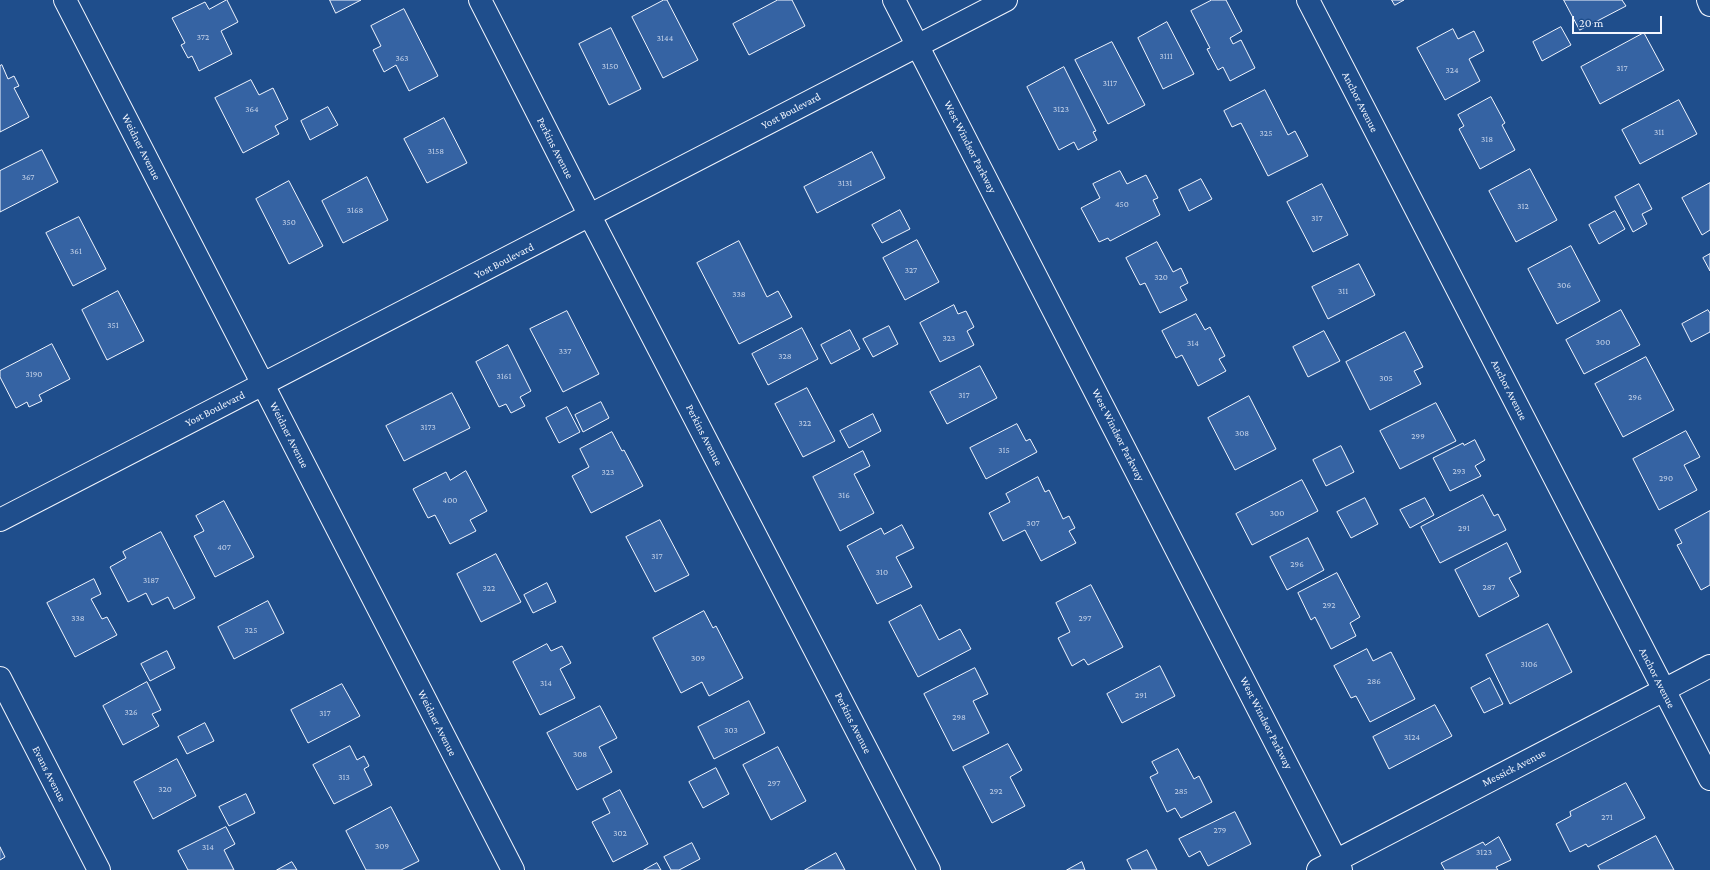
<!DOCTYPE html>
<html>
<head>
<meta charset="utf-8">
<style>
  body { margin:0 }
  #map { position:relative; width:1710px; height:870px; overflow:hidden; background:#1f4e8c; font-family:"Crimson Pro",serif }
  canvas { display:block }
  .scale { position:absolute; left:1572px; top:16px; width:90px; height:18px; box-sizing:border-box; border:2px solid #f2f6ff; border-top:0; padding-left:5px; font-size:12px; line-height:14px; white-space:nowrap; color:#f2f6ff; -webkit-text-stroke:3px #1f4e8c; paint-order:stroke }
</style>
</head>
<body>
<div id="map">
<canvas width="1710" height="870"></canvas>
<div class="scale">20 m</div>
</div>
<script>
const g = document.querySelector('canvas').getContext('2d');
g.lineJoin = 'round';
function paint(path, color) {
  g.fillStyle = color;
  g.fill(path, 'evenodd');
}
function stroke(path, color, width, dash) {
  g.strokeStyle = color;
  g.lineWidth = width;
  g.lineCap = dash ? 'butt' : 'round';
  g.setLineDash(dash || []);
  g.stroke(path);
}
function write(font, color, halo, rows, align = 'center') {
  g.font = font + ' "Crimson Pro",serif';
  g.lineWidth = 3;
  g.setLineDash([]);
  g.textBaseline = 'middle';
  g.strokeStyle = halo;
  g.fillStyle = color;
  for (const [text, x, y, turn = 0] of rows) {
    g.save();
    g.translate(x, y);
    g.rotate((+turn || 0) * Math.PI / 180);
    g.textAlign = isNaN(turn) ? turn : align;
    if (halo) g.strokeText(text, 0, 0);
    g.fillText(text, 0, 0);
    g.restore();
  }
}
const building = new Path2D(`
  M227 0 238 22 221 31 232 54 199 71 192 56 188 58 181 45 185 43 172 18 205 2 209 9Z
  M330 0H361L336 13Z
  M664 0H667L698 60 663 78 632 17Z
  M778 0H792L805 26 749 55 733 24Z
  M1212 0H1226L1242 31 1230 38 1233 44 1241 40 1255 68 1230 81 1223 67 1218 70 1207 49 1210 48 1191 11Z
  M1392 0H1404L1395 5Z
  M1564 0H1622L1626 6 1580 30Z
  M404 9 438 76 409 91 396 65 384 72 373 50 381 46 371 26Z
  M1167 22 1194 74 1163 89 1138 38Z
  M1561 27 1571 45 1542 61 1533 42Z
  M611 28 641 89 609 105 579 44Z
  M1453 29 1458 39 1474 31 1484 51 1469 59 1480 81 1445 100 1417 48Z
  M1644 33 1664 70 1600 104 1581 67Z
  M1112 42 1145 105 1108 124 1075 60Z
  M2 65 8 79 14 76 19 86 14 88 29 117 0 132V66Z
  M1064 67 1096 131 1093 132 1097 140 1078 150 1074 142 1059 150 1027 87Z
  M251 80 259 95 273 88 288 119 275 126 279 134 243 153 215 98Z
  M1265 90 1288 135 1295 131 1308 156 1268 176 1241 123 1232 127 1224 111Z
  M1491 97 1505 123 1502 125 1515 150 1480 169 1459 129 1464 126 1458 115Z
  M1679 100 1697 134 1640 164 1622 130Z
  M328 107 338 125 310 140 301 121Z
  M444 118 467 163 427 183 404 139Z
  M42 150 58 182 0 212V171Z
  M872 152 885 178 817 213 804 187Z
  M1530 169 1557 220 1516 242 1489 191Z
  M1120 171 1127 184 1146 175 1158 198 1153 200 1160 215 1110 241 1108 238 1099 242 1081 208 1100 198 1093 184Z
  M367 177 388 220 343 243 322 201Z
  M1201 179 1212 199 1189 211 1179 190Z
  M289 181 323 246 289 264 256 199Z
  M1710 183V230L1702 235 1682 198Z
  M1322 184 1348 235 1313 252 1287 202Z
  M1639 184 1652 209 1642 214 1647 224 1633 232 1615 197Z
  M900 210 910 229 882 243 872 225Z
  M1615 211 1625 229 1599 244 1589 225Z
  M79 217 106 269 73 286 46 233Z
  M917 240 939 282 905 300 883 258Z
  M739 241 767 297 778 291 792 317 739 344 697 263Z
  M1157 242 1173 272 1181 268 1188 283 1180 287 1187 300 1160 313 1145 283 1140 285 1126 258Z
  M1571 246 1600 301 1557 324 1528 269Z
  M1710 254V271L1703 258Z
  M1359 264 1375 295 1328 319 1312 287Z
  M118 291 144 341 107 360 82 310Z
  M954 305 958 314 966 311 974 327 967 331 974 345 940 362 920 323Z
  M1621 310 1640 345 1584 374 1566 340Z
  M1708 310 1710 313V332L1691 342 1682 324Z
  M567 311 599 374 563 392 530 329Z
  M1196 314 1205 330 1210 327 1225 356 1219 359 1226 371 1198 386 1182 355 1176 358 1162 331Z
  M889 326 898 344 873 357 863 339Z
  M802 328 818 359 768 385 752 354Z
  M850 330 860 349 831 364 821 345Z
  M1324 331 1340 361 1308 377 1293 347Z
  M1405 332 1423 367 1414 371 1421 384 1370 410 1346 362Z
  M52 344 70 379 39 395 42 401 29 407 27 402 16 408 0 377V371Z
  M508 345 531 391 520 397 525 406 511 413 506 404 499 407 476 362Z
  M1646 357 1674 410 1623 437 1595 384Z
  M980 366 997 398 947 424 930 392Z
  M807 388 835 441 803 457 775 404Z
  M452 393 470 428 404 461 386 426Z
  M1249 396 1276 449 1235 470 1208 418Z
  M601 402 609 418 583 432 575 415Z
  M1436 403 1456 441 1400 469 1380 431Z
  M567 407 580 432 559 443 546 418Z
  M873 414 881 431 849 448 840 431Z
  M1017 424 1026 441 1030 439 1037 452 986 479 970 448Z
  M1686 431 1700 457 1684 465 1697 490 1659 510 1633 459Z
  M612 432 622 451 624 450 643 486 591 513 572 476 589 467 580 449Z
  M1475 440 1485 460 1475 466 1481 476 1450 491 1433 458 1463 443 1464 445Z
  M1341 446 1354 472 1326 486 1313 460Z
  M863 451 870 466 854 474 874 513 840 531 813 477Z
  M466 471 487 511 470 520 476 531 450 544 435 515 428 518 413 489 446 472 450 480Z
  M1038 477 1045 492 1049 490 1063 519 1069 516 1075 528 1069 531 1076 543 1041 561 1025 530 1003 541 989 513 1010 502 1006 494Z
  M1302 480 1318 511 1252 545 1236 514Z
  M1483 495 1494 516 1498 514 1506 530 1440 563 1421 527Z
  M1365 498 1378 524 1351 538 1337 512Z
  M1425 498 1434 515 1410 528 1400 510Z
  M224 501 254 557 215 577 194 536 204 531 196 516Z
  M1710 511V585L1701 590 1677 545 1682 543 1675 530Z
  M660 520 689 575 655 592 626 537Z
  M902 525 914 548 896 557 912 587 877 604 847 546 881 528 884 534Z
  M161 532 195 598 174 609 168 597 152 605 146 593 128 602 110 567 126 558 123 552Z
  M1308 538 1324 570 1287 590 1270 557Z
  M1507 543 1521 572 1509 578 1519 596 1479 617 1455 570Z
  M496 554 521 602 481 622 457 574Z
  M1337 573 1360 617 1350 623 1356 636 1331 649 1315 617 1311 620 1298 593Z
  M94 579 101 594 91 599 102 619 107 617 117 635 75 657 47 603Z
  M547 583 556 602 533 613 524 595Z
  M1091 585 1123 647 1088 665 1084 659 1072 666 1058 638 1070 632 1056 603Z
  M268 601 284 633 234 659 218 627Z
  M921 605 939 640 960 629 971 649 918 677 889 622Z
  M704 611 713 628 716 626 743 678 709 696 702 682 681 693 653 638Z
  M1548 624 1572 672 1510 704 1486 655Z
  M547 644 551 651 562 646 571 663 560 669 575 698 540 715 513 662Z
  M1367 649 1373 661 1391 652 1415 699 1370 722 1356 696 1351 698 1334 666Z
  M167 651 175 668 150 681 141 664Z
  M1160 666 1175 696 1122 723 1107 694Z
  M975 668 988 694 973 701 989 733 953 751 924 694Z
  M1490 678 1503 704 1484 713 1471 688Z
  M147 682 161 710 152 714 159 726 123 745 103 706Z
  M342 684 360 716 308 743 291 710Z
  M749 701 765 733 714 759 698 727Z
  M1435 705 1452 736 1389 769 1373 737Z
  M600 706 617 738 599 747 612 772 577 790 547 733Z
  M205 723 214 741 187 754 178 737Z
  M1008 744 1022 770 1010 777 1025 806 992 823 963 767Z
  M350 746 357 760 364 756 369 766 364 769 372 785 334 804 313 765Z
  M778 747 806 801 771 820 743 765Z
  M1178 749 1194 779 1199 776 1212 802 1181 818 1175 808 1167 812 1150 777 1158 773 1152 762Z
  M177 759 196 796 153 819 134 782Z
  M716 768 729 794 703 808 689 782Z
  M1626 783 1645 818 1588 847 1586 844 1570 852 1556 824 1571 816 1570 812Z
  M620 790 648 844 613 862 592 822 610 813 603 799Z
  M246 794 255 813 229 826 219 807Z
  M391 807 419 861 401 870H366L346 831Z
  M1235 812 1251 844 1208 866 1200 851 1189 857 1179 839Z
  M226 827 235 844 224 850 234 870H188L178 851Z
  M1656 836 1674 870H1600L1598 866Z
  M1499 837 1511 860 1496 867 1498 870H1445L1441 863 1483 842 1485 845Z
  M692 843 700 859 679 870H671L664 857Z
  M0 847 5 857 0 860Z
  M1147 850 1157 870H1132L1127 860Z
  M836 853 845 870H805Z
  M292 862 297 870H277Z
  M1082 862 1085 870H1067Z
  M657 863 661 870H644Z`);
paint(building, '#3563a3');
stroke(building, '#f2f6ff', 1);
const minor = new Path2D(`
  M65 0 513 870
  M480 0 590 216 929 870
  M894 0 1341 870
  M1308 0 1710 779
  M1708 0 1710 5
  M0 520 1006 0
  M0 678 99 870
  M1318 870 1710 666`);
stroke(minor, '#f2f6ff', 24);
stroke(minor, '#1f4e8c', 22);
write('9px', '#c3d1e8', null, [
  ["372",203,37],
  ["3144",665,38],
  ["3111",1166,56],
  ["363",402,58],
  ["3150",610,66],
  ["317",1622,68],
  ["324",1452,70],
  ["3117",1110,83],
  ["364",252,109],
  ["3123",1061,109],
  ["311",1659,132],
  ["325",1266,133],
  ["318",1487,139],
  ["3158",436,151],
  ["367",28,177],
  ["3131",845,183],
  ["450",1122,204],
  ["312",1523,206],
  ["3168",355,210],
  ["317",1317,218],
  ["350",289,222],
  ["361",76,251],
  ["327",911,270],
  ["320",1161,277],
  ["306",1564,285],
  ["311",1343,291],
  ["338",739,294],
  ["351",113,325],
  ["323",949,338],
  ["300",1603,342],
  ["314",1193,343],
  ["337",565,351],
  ["328",785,356],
  ["3190",34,374],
  ["3161",504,376],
  ["305",1386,378],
  ["317",964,395],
  ["296",1635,397],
  ["322",805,423],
  ["3173",428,427],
  ["308",1242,433],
  ["299",1418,436],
  ["315",1004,450],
  ["293",1459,471],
  ["323",608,472],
  ["290",1666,478],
  ["316",844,495],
  ["400",450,500],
  ["300",1277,513],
  ["307",1033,523],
  ["291",1464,528],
  ["407",224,547],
  ["317",657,556],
  ["296",1297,564],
  ["310",882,572],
  ["3187",151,580],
  ["287",1489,587],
  ["322",489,588],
  ["292",1329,605],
  ["338",78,618],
  ["297",1085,618],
  ["325",251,630],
  ["309",698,658],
  ["3106",1529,664],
  ["286",1374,681],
  ["314",546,683],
  ["291",1141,695],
  ["326",131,712],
  ["317",325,713],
  ["298",959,717],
  ["303",731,730],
  ["3124",1412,737],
  ["308",580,754],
  ["313",344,777],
  ["297",774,783],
  ["320",165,789],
  ["292",996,791],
  ["285",1181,791],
  ["271",1607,817],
  ["279",1220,830],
  ["302",620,833],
  ["309",382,846],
  ["314",208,847],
  ["3123",1484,852]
]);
write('11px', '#f2f6ff', '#1f4e8c', [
  ["Anchor Avenue",1360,102,63],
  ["Yost Boulevard",791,111,-28],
  ["Weidner Avenue",141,147,63],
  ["West Windsor Parkway",970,147,63],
  ["Perkins Avenue",555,148,63],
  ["Yost Boulevard",504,261,-27],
  ["Anchor Avenue",1509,390,63],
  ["Yost Boulevard",215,409,-27],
  ["Weidner Avenue",289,435,63],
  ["Perkins Avenue",704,435,63],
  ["West Windsor Parkway",1118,435,63],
  ["Anchor Avenue",1657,678,63],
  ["Weidner Avenue",437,723,63],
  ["Perkins Avenue",853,723,63],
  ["West Windsor Parkway",1266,723,63],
  ["Messick Avenue",1514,768,-27],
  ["Evans Avenue",49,774,63]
]);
</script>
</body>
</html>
